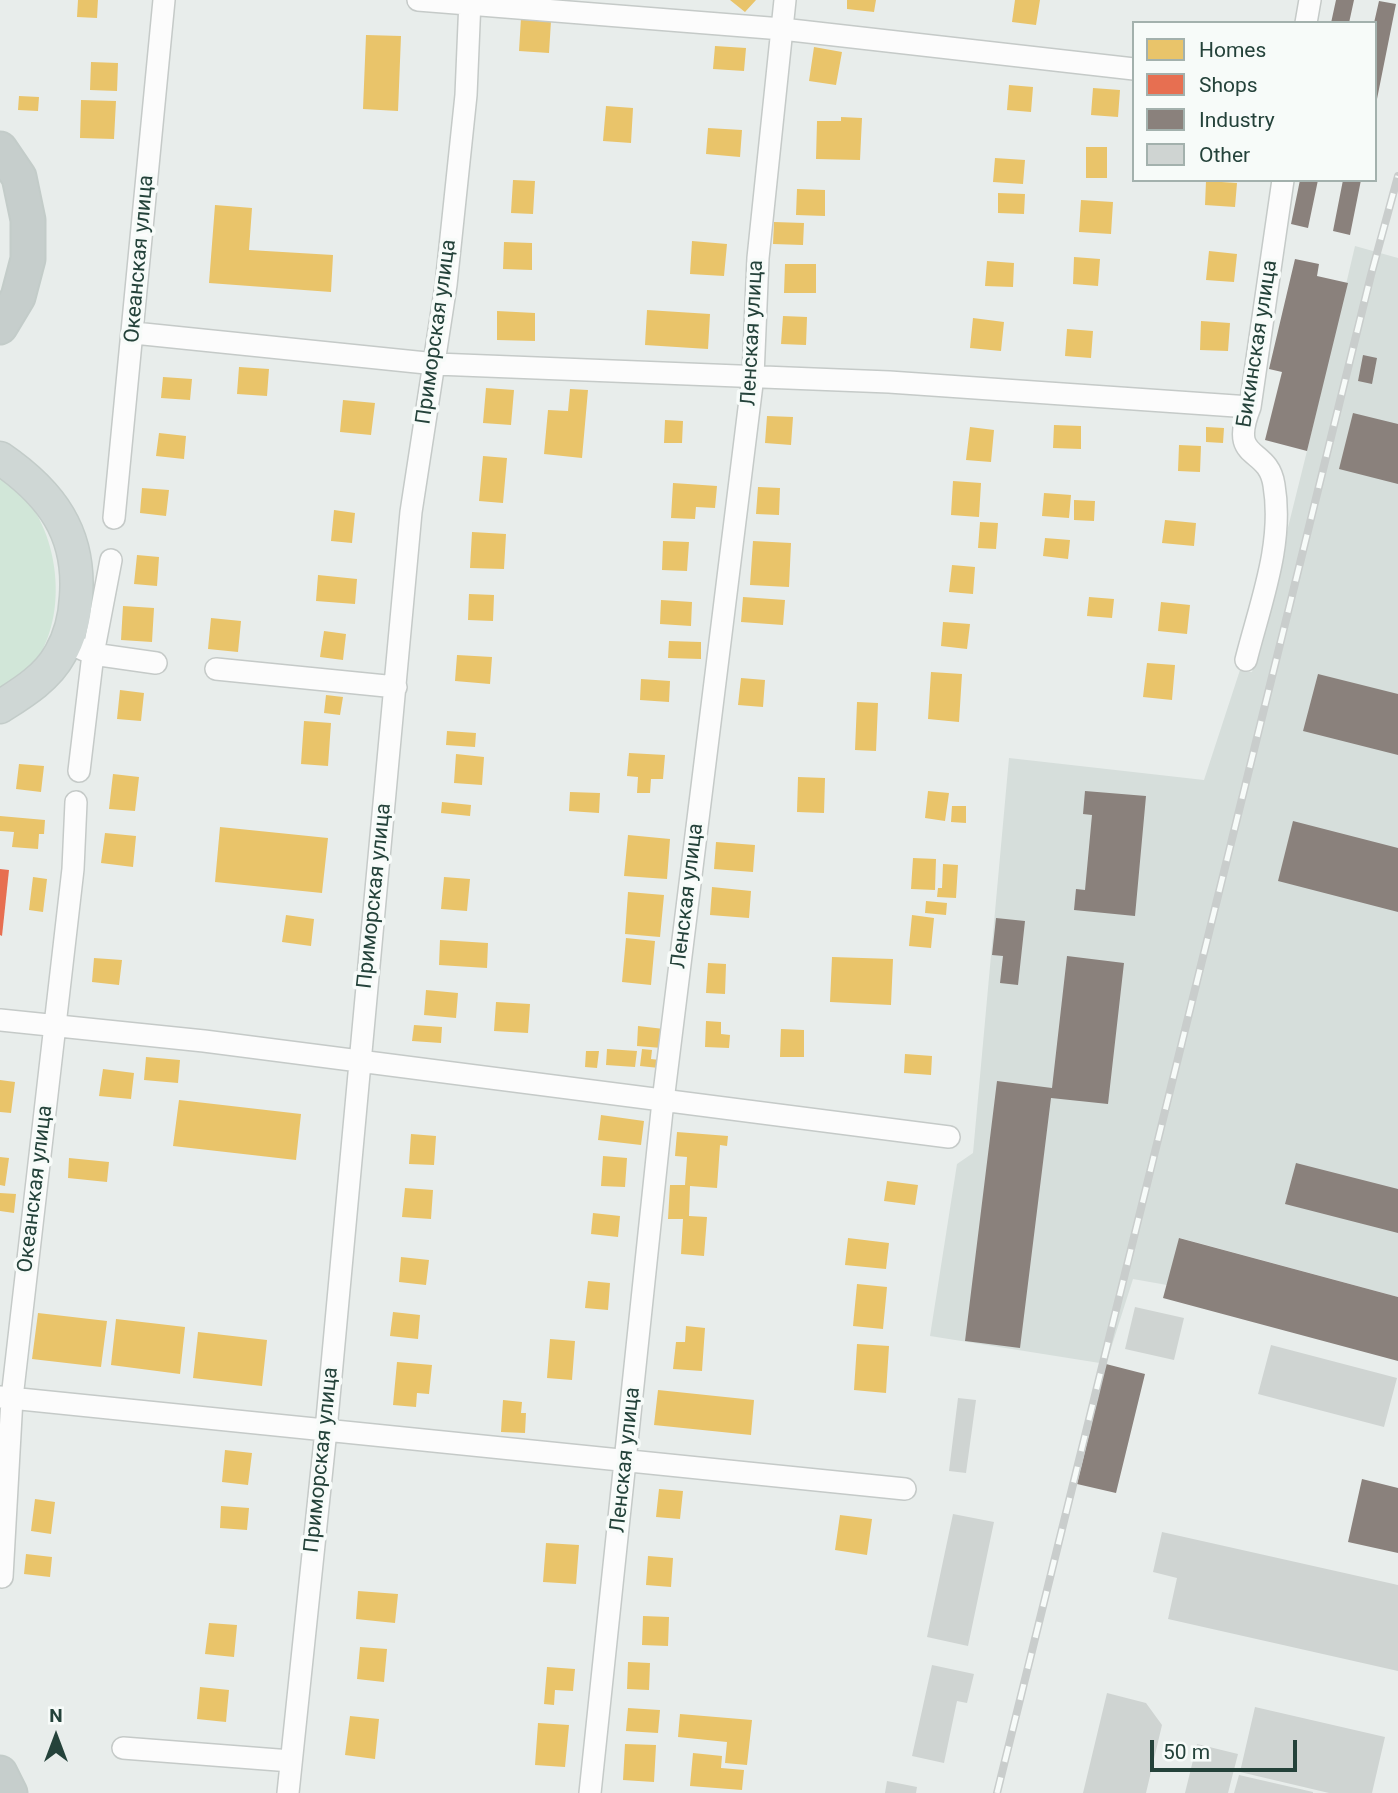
<!DOCTYPE html>
<html>
<head>
<meta charset="utf-8">
<style>
  body { margin:0 }
  #map { position:relative; width:1398px; height:1793px; overflow:hidden; background:#e8edeb; font-family:Roboto,sans-serif }
  canvas { display:block }
  .legend { position:absolute; left:1132px; top:21px; width:245px; height:161px; box-sizing:border-box; background:#f7fbf9; border:2px solid #a3b1ad; margin:0; padding:9px 12px; list-style:none; font-size:21px; color:#24423a }
  .legend li { display:flex; align-items:center; gap:14px; height:35px }
  .legend b { width:35px; border:2px solid #a3b1ad }
  .north { position:absolute; left:21px; top:1702px; width:70px; height:70px; -webkit-text-stroke:5px #f7fbf9; paint-order:stroke; rotate:0deg; font-size:19px; font-weight:700; line-height:28px; text-align:center; color:#24423a }
  .north::after { content:''; display:block; margin:auto; width:24px; height:32px; background:#24423a; clip-path:polygon(50% 0,100% 100%,50% 72%,0 100%) }
  .scale { position:absolute; left:1150px; top:1740px; width:147px; height:32px; box-sizing:border-box; border:4px solid #24423a; border-top:0; padding-left:9px; font-size:21px; line-height:24px; white-space:nowrap; color:#24423a; -webkit-text-stroke:5px #f7fbf9; paint-order:stroke }
</style>
</head>
<body>
<div id="map">
<canvas width="1398" height="1793"></canvas>
<ul class="legend">
<li><b style="height:19px;background:#e9c46a"></b>Homes</li>
<li><b style="height:19px;background:#e76f51"></b>Shops</li>
<li><b style="height:19px;background:#8a817c"></b>Industry</li>
<li><b style="height:19px;background:#cfd4d2"></b>Other</li>
</ul>
<div class="north">N</div>
<div class="scale">50 m</div>
</div>
<script>
const g = document.querySelector('canvas').getContext('2d');
g.lineJoin = 'round';
function paint(path, color) {
  g.fillStyle = color;
  g.fill(path, 'evenodd');
}
function stroke(path, color, width, dash) {
  g.strokeStyle = color;
  g.lineWidth = width;
  g.lineCap = dash ? 'butt' : 'round';
  g.setLineDash(dash || []);
  g.stroke(path);
}
function write(font, color, halo, rows, align = 'center') {
  g.font = font + ' Roboto,sans-serif';
  g.lineWidth = 7;
  g.setLineDash([]);
  g.textBaseline = 'middle';
  g.strokeStyle = halo;
  g.fillStyle = color;
  for (const [text, x, y, turn = 0] of rows) {
    g.save();
    g.translate(x, y);
    g.rotate((+turn || 0) * Math.PI / 180);
    g.textAlign = isNaN(turn) ? turn : align;
    if (halo) g.strokeText(text, 0, 0);
    g.fillText(text, 0, 0);
    g.restore();
  }
}
paint(new Path2D(`
  M1355 246 1398 258V1297L1180 1238 1167 1285 1133 1279 1106 1364 930 1336 957 1164 973 1153 1009 758 1204 780 1240 670 1252 672 1307 451Z`), '#d6dedb');
paint(new Path2D(`
  M0 475C54 508 70 595 43 649 41 654 39 660 36 664 27 674 12 682 0 688Z`), '#d1e6d8');
paint(new Path2D(`
  M78 0H98L97 18 77 17Z
  M730 0H756L745 12Z
  M847 0H876L874 12 847 9Z
  M1015 0H1040L1036 25 1012 22Z
  M521 18 551 21 549 53 519 51Z
  M366 35 401 36 398 111 363 109Z
  M715 46 746 48 744 71 713 69Z
  M814 47 842 52 836 85 809 81Z
  M91 62 118 63 117 91 90 90Z
  M1009 85 1033 87 1031 112 1007 110Z
  M1093 88 1120 90 1118 117 1091 115Z
  M19 96 39 97 38 111 18 110Z
  M81 100 116 101 114 139 80 138Z
  M606 106 633 108 631 143 603 141Z
  M841 117 862 118 860 160 816 159 817 121H841Z
  M708 128 742 130 740 157 706 154Z
  M1086 147H1107V178H1086Z
  M995 158 1025 160 1023 184 993 182Z
  M513 180 535 181 533 214 511 213Z
  M1206 181 1237 183 1235 207 1205 205Z
  M797 189 825 190V216L796 215Z
  M998 193 1025 194 1024 214 998 213Z
  M1081 200 1113 202 1111 234 1079 232Z
  M215 205 252 208 249 250 333 255 331 292 209 283Z
  M774 222 804 223 803 245 773 244Z
  M692 241 727 244 724 276 690 274Z
  M504 242 532 243V270L503 269Z
  M1209 251 1237 254 1234 282 1206 280Z
  M1074 257 1100 259 1098 286 1073 284Z
  M987 261 1014 263 1013 287 985 286Z
  M785 264H816V293H784Z
  M647 310 710 314 708 349 645 345Z
  M497 311 535 313V341L497 340Z
  M783 316 807 317 806 345 781 344Z
  M973 318 1004 322 1001 351 970 348Z
  M1201 321 1230 323 1228 351 1200 350Z
  M1067 329 1093 331 1091 358 1065 356Z
  M239 367 269 369 267 396 237 394Z
  M163 377 192 379 190 400 161 398Z
  M486 388 514 390 511 425 483 423Z
  M570 389 588 390 582 458 544 454 548 410 568 411Z
  M343 400 375 403 371 435 340 432Z
  M767 416 793 417 791 445 765 443Z
  M665 420 683 421 682 443H664Z
  M1054 425 1081 426V449L1053 448Z
  M970 427 994 430 991 462 966 460Z
  M1206 427 1224 428 1223 443 1206 442Z
  M159 433 186 436 184 459 156 456Z
  M1179 445 1201 446 1200 472 1178 471Z
  M483 456 507 458 503 503 479 501Z
  M953 481 981 483 979 517 951 515Z
  M673 483 717 486 715 508 696 507 695 519 671 518Z
  M758 487 780 488 779 515 756 514Z
  M142 488 169 490 166 516 140 513Z
  M1044 493 1071 495 1069 518 1042 516Z
  M1074 500 1095 501 1094 521 1074 520Z
  M334 510 355 513 352 543 331 541Z
  M1165 520 1196 523 1194 546 1162 543Z
  M980 522 998 523 996 549 978 548Z
  M472 532 506 534 504 569 470 568Z
  M1045 538 1070 540 1068 559 1043 556Z
  M663 541 689 542 687 571 662 570Z
  M753 541 791 543 789 587 750 585Z
  M137 555 159 557 157 586 134 584Z
  M952 565 975 567 973 594 949 592Z
  M318 575 357 579 355 604 316 601Z
  M469 594 494 595 493 621 468 620Z
  M743 597 785 600 783 625 741 622Z
  M1089 597 1114 599 1112 618 1087 616Z
  M661 600 692 602 691 626 660 624Z
  M1161 602 1190 605 1187 634 1158 631Z
  M123 606 154 608 152 642 121 640Z
  M211 618 241 621 238 652 208 649Z
  M943 622 970 624 967 649 941 646Z
  M324 631 346 634 343 660 320 657Z
  M669 641 701 642V659L668 658Z
  M457 655 492 657 490 684 455 681Z
  M1147 663 1175 665 1172 700 1143 697Z
  M931 672 962 674 959 722 928 719Z
  M741 678 765 680 763 707 738 705Z
  M641 679 670 681 669 702 640 700Z
  M120 690 144 693 141 721 117 719Z
  M326 695 343 697 340 715 324 713Z
  M857 702 878 703 876 751 855 750Z
  M304 721 331 723 328 766 301 764Z
  M447 731 476 733 475 747 446 745Z
  M629 753 665 755 663 779H651L650 793H637L638 777 627 776Z
  M456 754 484 757 482 785 454 783Z
  M19 764 44 766 41 792 16 789Z
  M113 774 139 777 135 811 109 809Z
  M798 777 825 778 824 813 797 812Z
  M928 791 949 793 945 821 925 818Z
  M570 792 600 793 599 813 569 811Z
  M442 802 471 805 470 816 441 813Z
  M952 806H966V823L951 822Z
  M0 816 45 820 44 834H39L38 849 12 847 14 832 0 831Z
  M220 827 328 838 322 893 215 882Z
  M105 833 136 836 133 867 101 863Z
  M628 835 670 839 667 879 624 876Z
  M716 842 755 845 753 872 714 869Z
  M913 858 936 859 935 890 911 889Z
  M943 864 958 865 956 898 937 897 938 888H942Z
  M33 877 47 879 43 912 29 910Z
  M444 877 470 879 467 911 441 909Z
  M712 887 751 891 749 918 710 915Z
  M628 892 664 895 660 937 625 934Z
  M926 901 947 903 946 915 925 913Z
  M286 915 314 919 311 946 282 942Z
  M912 915 934 918 931 948 909 946Z
  M626 938 655 941 651 985 622 982Z
  M440 940 488 943 487 968 439 965Z
  M832 957 893 959 891 1005 830 1002Z
  M94 958 122 960 119 985 92 982Z
  M708 963 726 964 725 994 706 993Z
  M426 990 458 993 456 1018 424 1015Z
  M496 1002 530 1004 528 1033 494 1031Z
  M706 1021 721 1022V1034L730 1035 729 1048 705 1047Z
  M414 1025 442 1027 441 1043 412 1041Z
  M638 1026 664 1029 662 1048 637 1046Z
  M781 1029 804 1030V1057H780Z
  M607 1049 637 1051 635 1067 606 1065Z
  M642 1049 652 1050 651 1059 660 1060 659 1068 640 1066Z
  M586 1051H599L597 1068 585 1067Z
  M905 1054 932 1056 931 1075 904 1073Z
  M146 1057 180 1060 178 1083 144 1080Z
  M103 1069 134 1073 131 1099 99 1096Z
  M0 1080 15 1082 11 1113 0 1112Z
  M179 1100 301 1114 296 1160 173 1146Z
  M601 1115 644 1121 641 1145 598 1140Z
  M677 1132 728 1136 727 1146 720 1145 717 1188 690 1186 689 1216 707 1217 704 1256 681 1254 683 1219H668L670 1185H685L687 1157 675 1156Z
  M411 1134 436 1136 434 1165 409 1164Z
  M603 1156 627 1158 625 1187 601 1186Z
  M0 1157 9 1158 5 1186 0 1185Z
  M69 1158 109 1162 107 1182 68 1178Z
  M887 1181 918 1185 915 1205 884 1201Z
  M405 1188 433 1190 431 1219 402 1217Z
  M0 1193 16 1194 14 1213 0 1211Z
  M593 1213 620 1216 618 1237 591 1234Z
  M848 1238 889 1243 886 1269 845 1265Z
  M401 1257 429 1260 426 1285 399 1282Z
  M588 1281 610 1283 608 1310 585 1308Z
  M857 1284 887 1287 883 1329 853 1326Z
  M393 1312 420 1315 418 1339 390 1336Z
  M38 1313 107 1321 101 1367 32 1359Z
  M116 1319 185 1327 180 1374 111 1365Z
  M686 1326 705 1328 702 1371 673 1369 676 1342H685Z
  M198 1332 267 1340 262 1386 193 1378Z
  M550 1339 575 1341 572 1380 547 1378Z
  M857 1344 889 1346 886 1393 854 1390Z
  M397 1362 432 1365 429 1394 417 1393 416 1407 393 1405Z
  M658 1390 754 1400 751 1435 654 1425Z
  M503 1400 522 1402 521 1413H526L525 1433 501 1432Z
  M225 1450 252 1453 248 1485 222 1482Z
  M659 1489 683 1491 680 1519 656 1517Z
  M35 1499 55 1502 51 1534 31 1531Z
  M221 1506 249 1508 247 1530 220 1528Z
  M840 1515 872 1519 867 1555 835 1550Z
  M546 1543 579 1545 576 1584 543 1582Z
  M26 1554 52 1557 50 1577 24 1574Z
  M648 1556 673 1558 671 1587 646 1585Z
  M358 1591 398 1594 395 1623 356 1619Z
  M643 1616 669 1617 668 1646 642 1645Z
  M209 1623 237 1625 234 1657 205 1654Z
  M360 1647 387 1649 384 1682 357 1679Z
  M628 1662 650 1663 649 1690 627 1689Z
  M547 1667 575 1669 573 1691 555 1690 554 1705 544 1704Z
  M200 1687 229 1690 226 1722 197 1719Z
  M628 1708 660 1710 658 1733 626 1731Z
  M680 1714 752 1720 747 1765 725 1763 727 1742 678 1737Z
  M350 1716 379 1719 375 1759 345 1755Z
  M538 1723 569 1725 565 1767 535 1765Z
  M625 1744 656 1745 654 1782 623 1780Z
  M693 1753 722 1756 721 1768 744 1770 742 1790 690 1786Z`), '#e9c46a');
paint(new Path2D(`
  M0 869 9 870 2 936 0 935Z`), '#e76f51');
paint(new Path2D(`
  M1336 0H1354L1349 23H1331Z
  M1379 1 1396 4 1376 104 1374 23Z
  M1300 180H1318L1308 228 1291 224Z
  M1343 180H1361L1350 235 1333 231Z
  M1295 259 1319 264 1317 276 1348 283 1307 451 1265 440 1282 372 1269 369Z
  M1363 355 1377 358 1372 384 1358 381Z
  M1353 413 1398 424V484L1339 469Z
  M1318 674 1398 694V755L1303 731Z
  M1085 791 1146 796 1135 916 1074 910 1076 889 1085 890 1092 815 1083 814Z
  M1293 821 1398 848V912L1278 881Z
  M996 918 1025 921 1018 985 1000 983 1003 956 992 955Z
  M1067 956 1124 963 1108 1104 1051 1098 1020 1348 965 1341 997 1081 1052 1088Z
  M1296 1163 1398 1189V1233L1285 1204Z
  M1179 1238 1398 1297V1361L1163 1298Z
  M1106 1364 1145 1374 1116 1493 1077 1484Z
  M1362 1479 1398 1488V1553L1348 1542Z`), '#8a817c');
paint(new Path2D(`
  M1135 1307 1184 1318 1174 1360 1125 1349Z
  M1271 1345 1397 1378 1384 1427 1258 1394Z
  M958 1398 976 1400 966 1473 949 1471Z
  M953 1514 994 1522 968 1646 927 1637Z
  M1162 1532 1398 1585V1671L1168 1619 1177 1578 1153 1572Z
  M932 1665 974 1674 967 1703 957 1701 944 1763 912 1756Z
  M1107 1693 1146 1703 1162 1725 1146 1793H1083Z
  M1255 1707 1385 1737 1372 1793H1329L1240 1772Z
  M1197 1744 1238 1754 1228 1793H1185Z
  M1239 1775 1313 1792V1793H1234Z
  M887 1781 917 1787 916 1793H885Z`), '#cfd4d2');
const minor = new Path2D(`
  M418 0 782 29 1134 69
  M1306 23 1310 0
  M134 333 436 364 889 382 1250 407
  M114 518 164 0
  M80 648 93 654 156 663
  M1246 660C1260 604 1284 544 1274 485 1268 445 1228 463 1250 407L1283 180
  M216 669 396 687
  M79 771 93 654 111 560
  M0 1020 204 1041 949 1137
  M0 1397 905 1489
  M2 1577 12 1398 73 869 76 802
  M123 1748 291 1761
  M288 1793 326 1430 411 512 446 285 466 95 470 0
  M590 1793 663 1101 753 376 758 258 785 0`);
const primary = new Path2D(`
  M0 458C51 493 81 533 76 597 75 616 70 637 60 654 47 678 22 693 0 707`);
const trunk = new Path2D(`
  M0 149 19 177 28 220V259L18 297 0 327
  M0 1773 10 1793`);
stroke(minor, '#c5cac8', 24);
stroke(primary, '#c3ccc9', 35);
stroke(trunk, '#c3ccc9', 37);
stroke(minor, '#fcfcfc', 21);
stroke(primary, '#cfd7d5', 32);
stroke(trunk, '#c6cecc', 33);
const rail = new Path2D(`
  M997 1793 1371 275 1398 176`);
stroke(rail, '#c9cdcc', 8);
stroke(rail, '#f7fbf9', 5, [16]);
write('21px', '#24423a', '#f7fbf9', [
  ["Океанская улица",140,259,-85],
  ["Приморская улица",437,332,-82],
  ["Ленская улица",753,333,-87],
  ["Бикинская улица",1258,344,-81],
  ["Приморская улица",375,896,-84],
  ["Ленская улица",688,896,-83],
  ["Океанская улица",36,1189,-83],
  ["Приморская улица",322,1460,-84],
  ["Ленская улица",626,1460,-84]
]);
</script>
</body>
</html>
